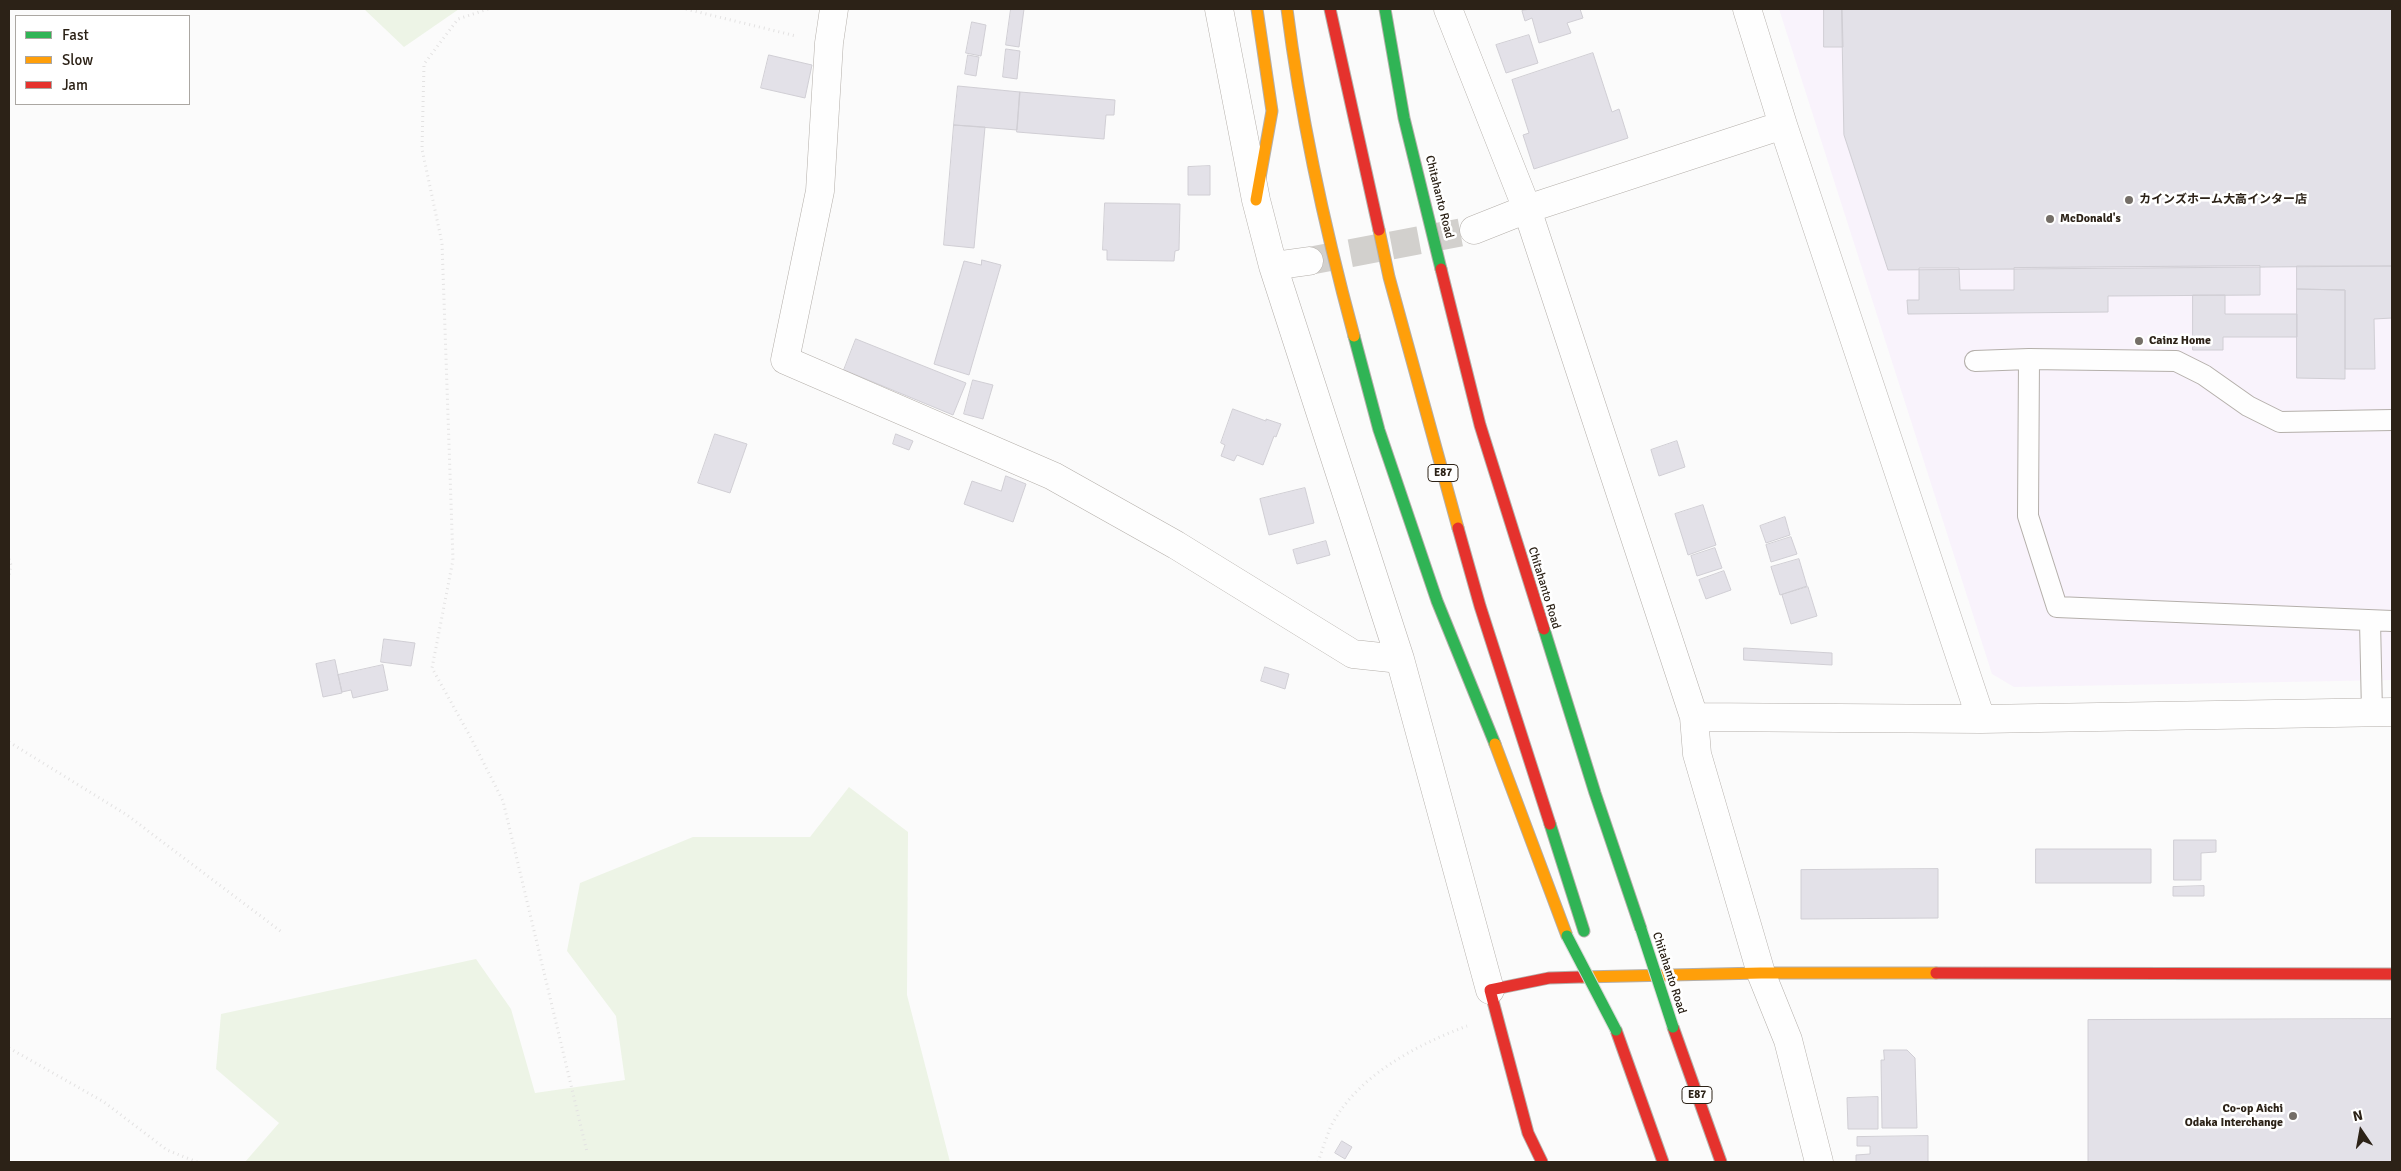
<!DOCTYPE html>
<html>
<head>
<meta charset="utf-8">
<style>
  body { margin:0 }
  #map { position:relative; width:2401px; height:1171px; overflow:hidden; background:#fbfbfb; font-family:Signika,sans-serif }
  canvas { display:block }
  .frame { position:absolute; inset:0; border:10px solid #2c2217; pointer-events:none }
  .legend { position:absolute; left:15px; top:15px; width:175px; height:90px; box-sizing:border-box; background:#fff; border:1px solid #aba7a2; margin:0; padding:6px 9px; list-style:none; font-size:15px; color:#2c2217 }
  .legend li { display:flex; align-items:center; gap:10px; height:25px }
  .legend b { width:25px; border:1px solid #aba7a2 }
  .north { position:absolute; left:2336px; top:1106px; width:50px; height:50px; -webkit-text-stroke:4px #fff; paint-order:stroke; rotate:348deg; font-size:14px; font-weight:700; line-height:20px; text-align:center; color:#2c2217 }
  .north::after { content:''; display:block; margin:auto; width:18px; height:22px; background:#2c2217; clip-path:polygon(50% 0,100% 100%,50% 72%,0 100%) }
</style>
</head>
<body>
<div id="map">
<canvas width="2401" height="1171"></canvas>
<div class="frame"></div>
<ul class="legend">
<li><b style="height:6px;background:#30b455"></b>Fast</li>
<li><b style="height:6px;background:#ff9f0a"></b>Slow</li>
<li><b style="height:6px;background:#e5322d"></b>Jam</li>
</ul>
<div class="north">N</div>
</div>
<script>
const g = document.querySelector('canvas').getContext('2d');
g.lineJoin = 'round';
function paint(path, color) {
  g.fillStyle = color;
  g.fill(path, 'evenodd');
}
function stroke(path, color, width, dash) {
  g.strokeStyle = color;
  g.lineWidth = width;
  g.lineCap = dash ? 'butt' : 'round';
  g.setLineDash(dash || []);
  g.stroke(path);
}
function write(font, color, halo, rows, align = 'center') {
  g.font = font + ' Signika,"Noto Sans JP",sans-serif';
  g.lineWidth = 5;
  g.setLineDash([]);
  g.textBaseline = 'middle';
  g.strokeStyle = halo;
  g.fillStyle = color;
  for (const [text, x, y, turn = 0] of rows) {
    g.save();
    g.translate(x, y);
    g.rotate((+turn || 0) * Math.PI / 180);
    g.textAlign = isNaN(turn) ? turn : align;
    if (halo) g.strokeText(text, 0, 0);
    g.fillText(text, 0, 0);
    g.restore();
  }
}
paint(new Path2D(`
  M1779 9H2392V680L2014 687 1992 674Z`), '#f9f3fc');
paint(new Path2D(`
  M364 9H459L404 47Z
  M849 787 908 832 907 995 950 1162H245L279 1123 216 1069 221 1014 476 959 511 1009 535 1093 625 1080 616 1016 567 951 580 883 693 837H810Z`), '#edf4e6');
const building = new Path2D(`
  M1011 9H1024L1019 47 1006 45Z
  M1530 9H1580L1583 18 1567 23 1571 33 1539 43 1532 18 1525 21 1522 11Z
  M1824 9H1842L1843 47H1824Z
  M1842 9H2392V266L1888 270 1844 135Z
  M972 22 986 25 981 56 966 53Z
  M1529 35 1538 63 1506 73 1496 45Z
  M1006 49 1020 51 1017 79 1003 77Z
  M1593 53 1612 112 1619 109 1628 138 1534 169 1523 135 1529 133 1512 80Z
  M769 55 812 65 805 98 761 88Z
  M968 55 979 57 976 76 965 74Z
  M958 86 1020 92 1017 130 954 125Z
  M1020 92 1115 100 1114 115H1106L1104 139 1017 132Z
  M954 125 985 127 974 248 944 245Z
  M1210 166V195H1188V167Z
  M1105 203 1180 204 1179 250 1175 251 1174 261 1107 260V250H1103Z
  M982 260 1001 265 969 375 934 364 964 261 981 265Z
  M2260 266V295L2108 296V312L1908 314 1907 300H1919V268H1959L1960 290H2014V268Z
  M2297 266H2392V318L2374 319 2375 369H2345V290L2297 289Z
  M2297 289 2345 290V379L2297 378Z
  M2193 295H2225V314H2297V337H2223V350H2193Z
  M856 339 966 383 953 415 844 370Z
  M973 380 993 385 983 419 964 414Z
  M1233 409 1266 421V419L1281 424 1276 437 1274 436 1263 465 1237 455 1234 461 1221 456 1225 445 1221 443Z
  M715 434 747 444 730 493 698 483Z
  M896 434 913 441 909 450 893 444Z
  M1677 441 1685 467 1659 476 1651 450Z
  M1006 476 1026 484 1013 522 964 504 972 481 1001 491Z
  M1305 488 1314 523 1269 535 1260 499Z
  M1703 505 1716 545 1688 555 1675 514Z
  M1785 517 1790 535 1766 543 1760 526Z
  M1791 537 1797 554 1771 562 1766 545Z
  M1326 541 1330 555 1297 564 1293 550Z
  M1715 548 1722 568 1697 576 1691 556Z
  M1799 559 1807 586 1780 595 1771 567Z
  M1724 571 1731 590 1706 599 1699 580Z
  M1808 587 1817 616 1791 624 1782 595Z
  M384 639 415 643 411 666 381 662Z
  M1744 648 1832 653V665L1744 660Z
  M335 660 342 693 323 697 316 664Z
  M383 665 388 690 353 698 351 690 342 692 338 675Z
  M1265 667 1289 674 1285 689 1261 681Z
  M2174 840H2216V852L2201 853V880H2174Z
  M2036 849H2151V883H2036Z
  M1938 869V918L1801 919V870Z
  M2204 886V896H2173V887Z
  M2392 1019V1162H2088V1020Z
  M1884 1050H1907L1915 1058 1917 1128H1882L1881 1060H1884Z
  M1878 1097V1129H1848L1847 1098Z
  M1928 1136V1162H1856V1155L1870 1154V1146H1857V1137Z
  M1342 1141 1352 1147 1345 1159 1335 1153Z`);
paint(building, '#e3e1e8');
stroke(building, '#d0ced4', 1);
stroke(new Path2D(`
  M1309 261 1474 230`), '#d2d0cd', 28, [28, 14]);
const lane = new Path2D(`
  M2029 359 2028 516 2057 607 2392 621
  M1975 361 2029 359 2176 361 2204 375 2248 406 2280 422 2392 420
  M2370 621 2372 712`);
const street = new Path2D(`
  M834 9 829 43 820 191 785 360 1053 476 1176 545 1353 654 1400 659
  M1219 9 1256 200 1273 266 1400 659 1490 990
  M1448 9 1527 209 1694 717 1697 754 1761 973 1788 1040 1819 1162
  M1747 9 1783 125 1981 719
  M1474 230 1527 209 1783 125
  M1273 266 1309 261
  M1694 717 1981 719 2392 712`);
const fast = new Path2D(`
  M1385 9 1404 118 1441 269
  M1354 336 1379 430 1437 601 1495 744
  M1544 629 1595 793 1641 929
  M1550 824 1584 931`);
const slow = new Path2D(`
  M1287 9C1301 120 1325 229 1354 336
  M1256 200 1272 111 1257 9
  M1379 230 1389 277 1458 528
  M1495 744 1567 936
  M1582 977 1761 973H1936`);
const jam = new Path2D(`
  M1330 9 1379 230
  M1441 269 1480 425 1544 629
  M1458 528 1480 606 1550 824
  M1936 973 2392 974
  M1673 1027 1721 1162
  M1616 1030 1663 1162
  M1542 1162 1528 1133 1490 990 1549 978 1582 977`);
stroke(lane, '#b4afaa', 22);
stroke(street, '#b4afaa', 29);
stroke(fast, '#b4afaa', 13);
stroke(slow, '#b4afaa', 13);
stroke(jam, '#b4afaa', 13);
stroke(new Path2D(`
  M488 9 458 19 424 64 422 149 442 243 453 560 432 668 471 738 503 801 587 1152
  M686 9 796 36
  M9 559 11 565 9 576
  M9 742 127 815 283 933
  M9 1048 104 1102 167 1150 197 1162
  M1318 1162C1322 1151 1326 1138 1331 1126 1357 1076 1416 1045 1467 1026`), '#e3e2e2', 3, [1, 4]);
stroke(lane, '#fefefe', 20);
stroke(street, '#fefefe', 28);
stroke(fast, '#30b455', 11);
stroke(slow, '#ff9f0a', 11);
stroke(jam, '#e5322d', 11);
const fastBridge = new Path2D(`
  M1641 929 1673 1027
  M1567 936 1616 1030`);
stroke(fastBridge, '#d7d6d4', 13, []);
stroke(fastBridge, '#30b455', 11);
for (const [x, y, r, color] of [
  [2129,200,5,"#746e67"],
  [2050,219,5,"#746e67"],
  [2139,341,5,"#746e67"],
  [2293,1116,5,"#746e67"]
]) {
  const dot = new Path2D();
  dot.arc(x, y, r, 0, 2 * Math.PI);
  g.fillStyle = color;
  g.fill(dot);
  stroke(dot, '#fff', 2);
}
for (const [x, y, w] of [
  [1443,473,30],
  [1697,1095,30]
]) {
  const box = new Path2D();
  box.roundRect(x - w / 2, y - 8.5, w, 17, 4);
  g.fillStyle = '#fff';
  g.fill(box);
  stroke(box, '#2c2217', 1);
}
write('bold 11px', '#2c2217', null, [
  ["E87",1443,473],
  ["E87",1697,1095]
]);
write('12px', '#2c2217', '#fff', [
  ["Chitahanto Road",1439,197,76],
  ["Chitahanto Road",1544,588,73],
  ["Chitahanto Road",1669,973,72]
]);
write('bold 12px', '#2c2217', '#fff', [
  ["カインズホーム大高インター店",2139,200],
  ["McDonald's",2060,219],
  ["Cainz Home",2149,341],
  ["Co-op Aichi",2283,1109,"right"],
  ["Odaka Interchange",2283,1123,"right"]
], 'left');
</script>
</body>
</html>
